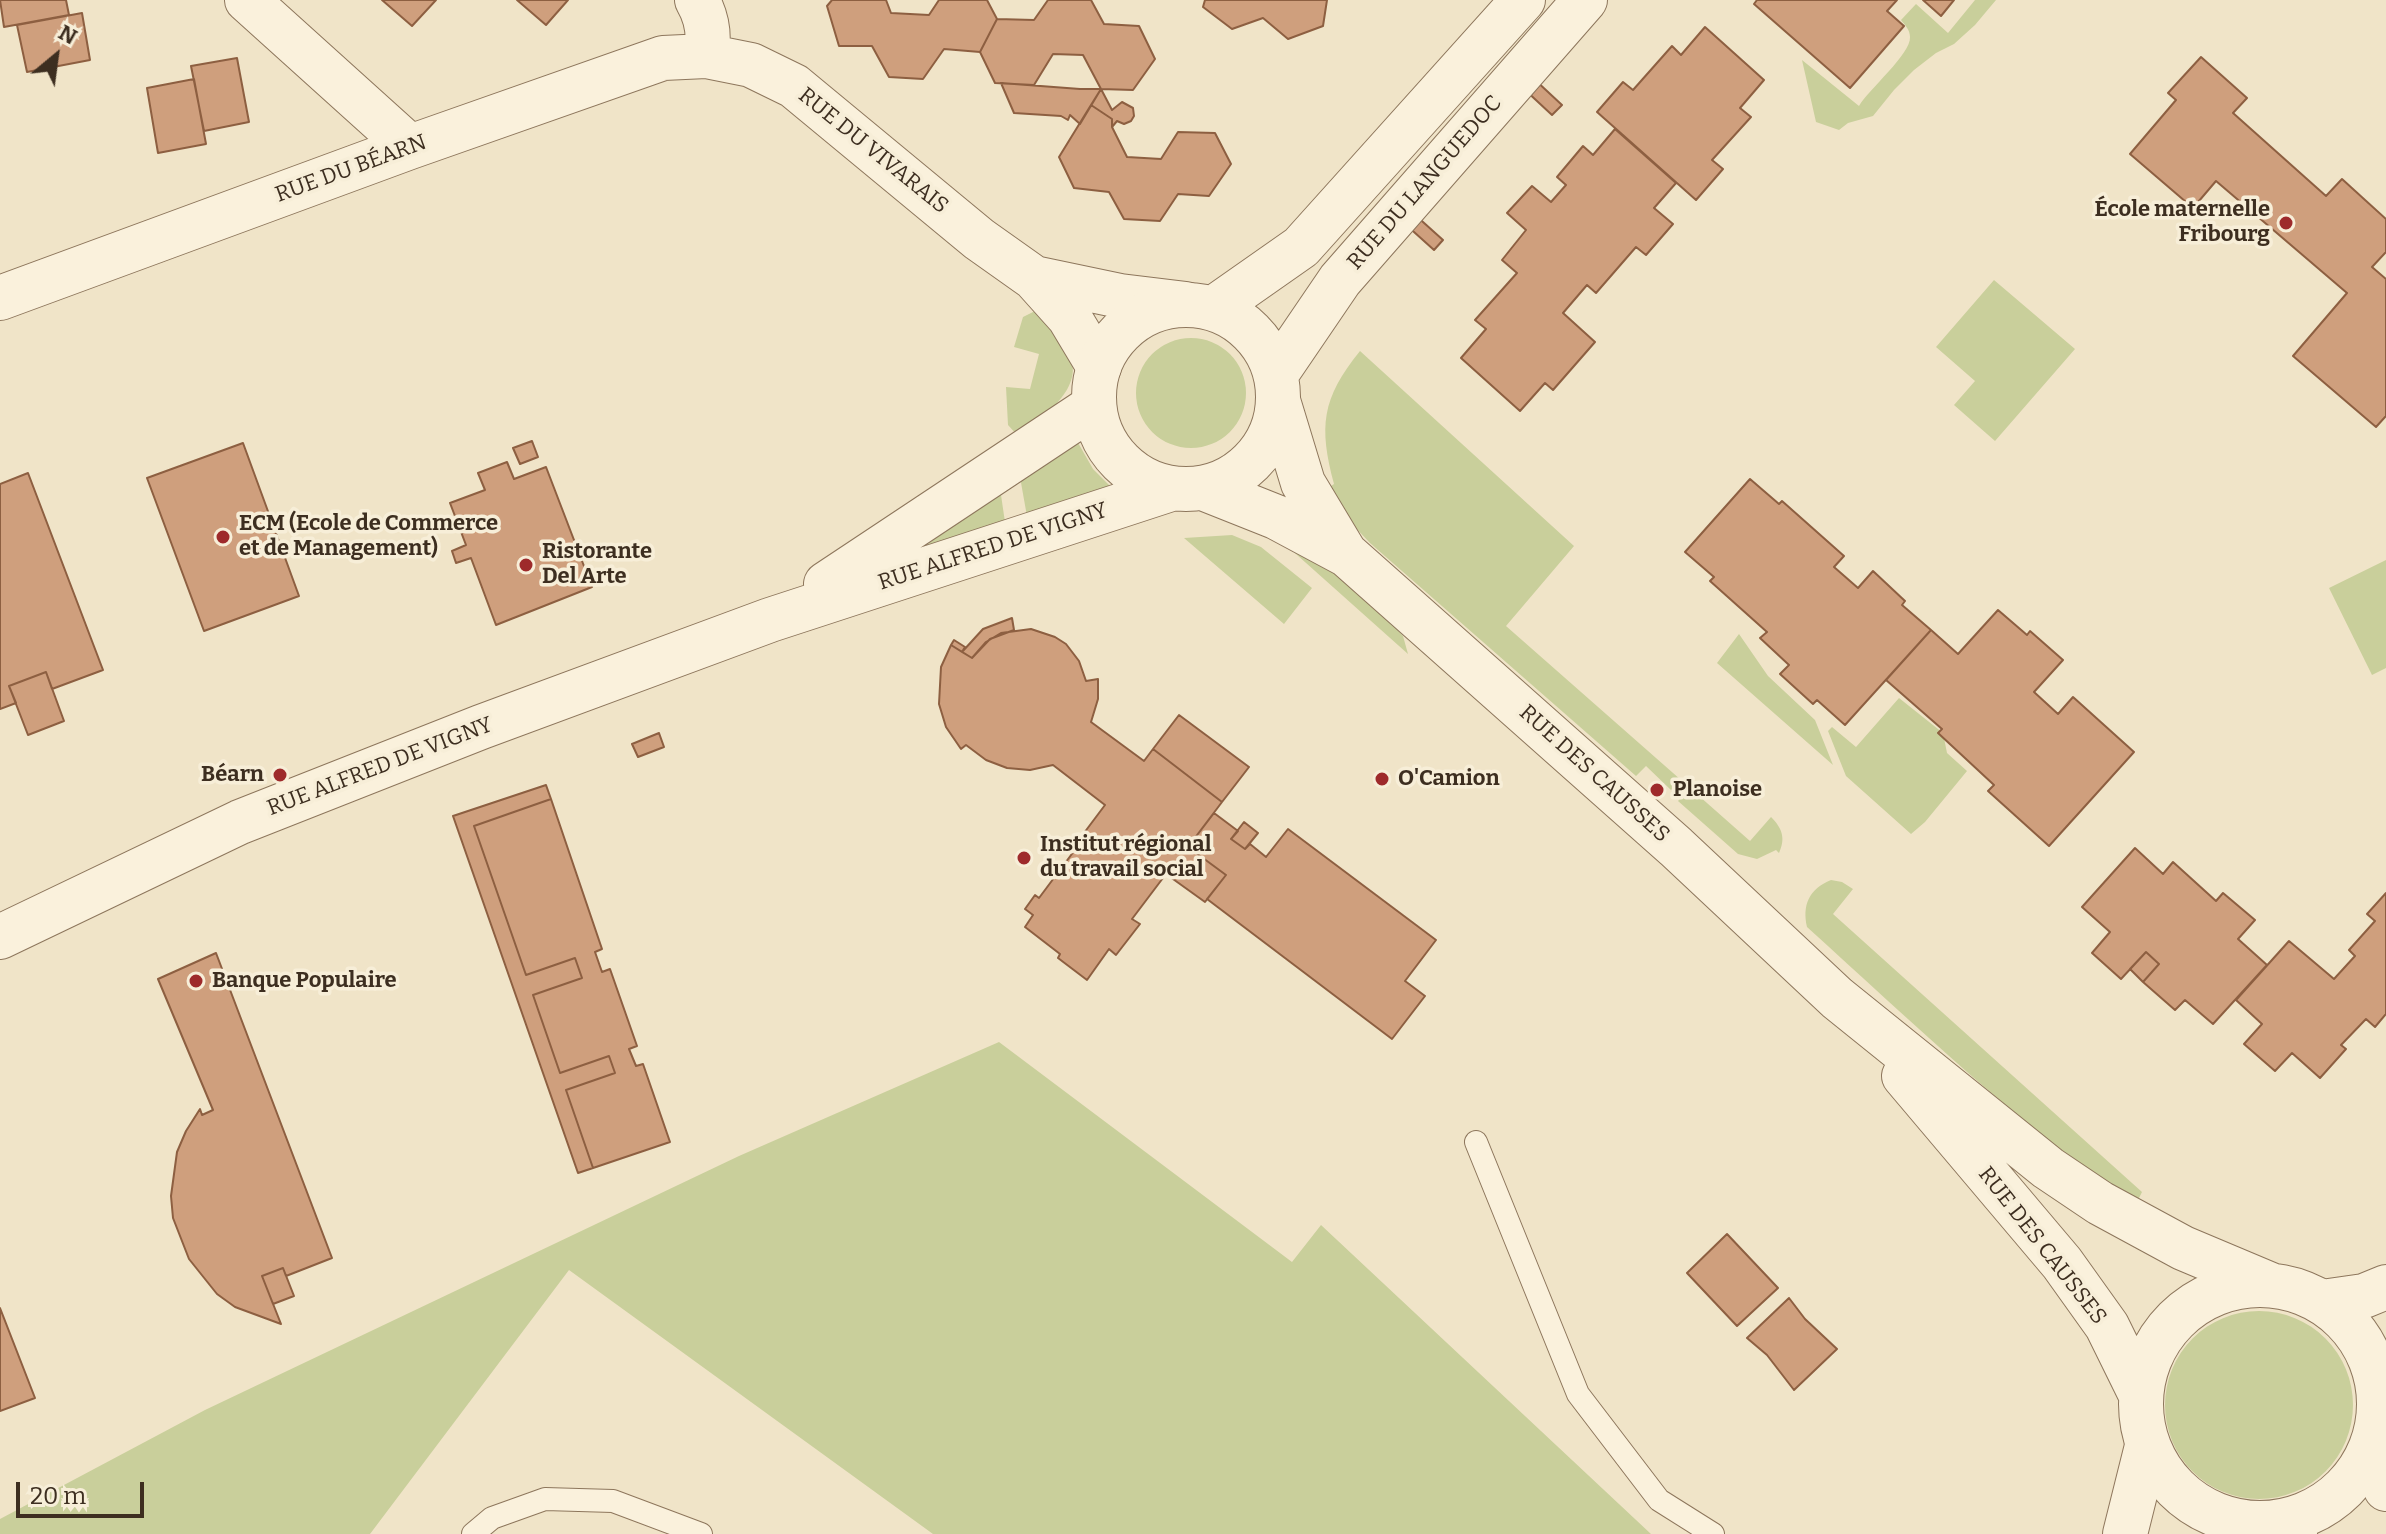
<!DOCTYPE html>
<html>
<head>
<meta charset="utf-8">
<style>
  body { margin:0 }
  #map { position:relative; width:2386px; height:1534px; overflow:hidden; background:#f0e4c8; font-family:Bitter,serif }
  canvas { display:block }
  .north { position:absolute; left:16px; top:16px; width:80px; height:80px; -webkit-text-stroke:6px #f7eed8; paint-order:stroke; rotate:29deg; font-size:22px; font-weight:700; line-height:32px; text-align:center; color:#3d2e20 }
  .north::after { content:''; display:block; margin:auto; width:28px; height:36px; background:#3d2e20; clip-path:polygon(50% 0,100% 100%,50% 72%,0 100%) }
  .scale { position:absolute; left:16px; top:1482px; width:128px; height:36px; box-sizing:border-box; border:4px solid #3d2e20; border-top:0; padding-left:10px; font-size:24px; line-height:28px; white-space:nowrap; color:#3d2e20; -webkit-text-stroke:6px #f7eed8; paint-order:stroke }
</style>
</head>
<body>
<div id="map">
<canvas width="2386" height="1534"></canvas>
<div class="north">N</div>
<div class="scale">20 m</div>
</div>
<script>
const g = document.querySelector('canvas').getContext('2d');
g.lineJoin = 'round';
function paint(path, color) {
  g.fillStyle = color;
  g.fill(path, 'evenodd');
}
function stroke(path, color, width, dash) {
  g.strokeStyle = color;
  g.lineWidth = width;
  g.lineCap = dash ? 'butt' : 'round';
  g.setLineDash(dash || []);
  g.stroke(path);
}
function write(font, color, halo, rows, align = 'center') {
  g.font = font + ' Bitter,serif';
  g.lineWidth = 7;
  g.setLineDash([]);
  g.textBaseline = 'middle';
  g.strokeStyle = halo;
  g.fillStyle = color;
  for (const [text, x, y, turn = 0] of rows) {
    g.save();
    g.translate(x, y);
    g.rotate((+turn || 0) * Math.PI / 180);
    g.textAlign = isNaN(turn) ? turn : align;
    if (halo) g.strokeText(text, 0, 0);
    g.fillText(text, 0, 0);
    g.restore();
  }
}
paint(new Path2D(`
  M1975 0H1996L1975 25 1954 44 1936 53 1914 70 1894 90 1873 116 1848 123 1839 130 1816 122 1802 60 1859 106C1869 89 1911 54 1910 37 1910 30 1905 25 1901 20L1916 4 1948 33Z
  M1994 280 2075 349 1995 441 1954 405 1975 381 1936 347Z
  M1037 310C1047 323 1059 336 1068 351 1088 388 1042 417 1018 436L1008 425 1006 387 1030 389 1039 354 1014 347 1023 317Z
  M1136 393a55 55 0 1 1 110 0a55 55 0 1 1-110 0Z
  M1360 351 1574 546 1506 626 1681 780 1671 790 1646 766 1636 776 1370 543 1352 524 1328 488 1334 484C1319 427 1321 399 1360 351Z
  M1077 441 1093 469 1111 487 1028 522 1020 477Z
  M1001 495 1006 529 917 552 985 502Z
  M1232 535 1261 547 1312 588 1284 624 1184 538Z
  M1287 546 1310 552 1397 629 1403 636 1408 654Z
  M2386 560V668L2372 675 2329 588Z
  M1739 634 1768 676 1815 720 1833 765 1717 663Z
  M1899 698 1943 733 1947 753 1967 771 1925 822 1911 834 1846 776 1828 731 1832 727 1856 747Z
  M1690 788 1750 841 1771 817C1782 828 1786 838 1779 853L1776 850 1757 859 1738 854 1678 801Z
  M1831 880 1842 882 1853 889 1833 914 2142 1192 2135 1206C2017 1123 1913 1023 1807 927 1802 905 1809 889 1831 880Z
  M999 1042 1292 1262 1321 1225 1651 1534H933L569 1270 370 1534H0V1519L205 1410 739 1156Z
  M2165 1405a94 94 0 1 1 188 0a94 94 0 1 1-188 0Z`), '#c9cf9b');
const building = new Path2D(`
  M0 0H66L69 15 4 27Z
  M382 0H436L412 26Z
  M517 0H568L546 25Z
  M832 0H886L891 13 929 15 939 0H987L997 19 980 52 944 49 923 79 889 77 872 46H839L827 6Z
  M1048 0H1091L1104 24 1139 26 1155 59 1133 90 1101 89 1083 55 1053 54 1034 85 995 83 980 52 997 19 1034 20Z
  M1205 0H1327L1323 26 1288 39 1263 18 1232 29 1203 7Z
  M1757 0H1897L1887 11 1904 26 1850 88 1754 4Z
  M1923 0H1954L1941 16Z
  M82 13 90 60 27 72 17 25Z
  M1705 27 1764 80 1740 108 1751 117 1712 160 1723 169 1696 200 1597 112 1623 82 1633 90 1672 46 1681 55Z
  M2201 57 2247 98 2233 113 2326 196 2342 179 2386 219V252L2372 267 2386 279V416L2376 427 2293 356 2347 293 2216 181 2193 208 2130 154 2176 100 2168 93Z
  M237 58 249 122 204 131 191 66Z
  M1533 78 1562 105 1552 115 1523 88Z
  M194 79 206 144 158 153 147 88Z
  M1001 83 1080 89H1101L1080 124 1070 115 1068 120 1061 116 1014 113Z
  M1101 89 1112 110 1122 102 1133 108 1134 116 1131 121 1124 124 1117 121 1112 127V119L1091 105Z
  M1091 105 1112 119V127L1127 157 1161 159 1178 132 1215 133 1231 164 1209 196 1178 194 1160 221 1124 219 1109 192 1074 188 1059 157Z
  M1615 129 1676 183 1654 208 1673 224 1646 255 1636 247 1596 293 1587 285 1563 313 1595 342 1553 390 1545 383 1520 411 1461 358 1486 329 1475 320 1517 273 1502 260 1526 230 1507 213 1532 186 1551 202 1566 185 1557 177 1583 146 1593 155Z
  M1413 213 1443 240 1434 250 1404 223Z
  M532 441 538 457 520 464 513 448Z
  M243 443 299 596 204 631 147 478Z
  M507 462 514 479 546 467 592 587 496 625 471 558 456 563 452 551 466 545 450 503 485 490 478 473Z
  M28 473 103 670 52 689 46 672 9 686 16 703 0 709V484Z
  M1750 479 1779 504 1782 501 1844 556 1834 567 1858 588 1873 571 1905 601 1902 605 1931 630 1845 725 1817 700 1813 704 1780 674 1789 665 1760 638 1767 632 1710 581 1714 577 1685 552Z
  M1998 610 2027 635 2030 631 2063 660 2034 692 2058 714 2073 697 2134 752 2049 846 1988 791 1994 785 1938 733 1942 729 1886 680 1931 630 1958 654Z
  M1012 618 1014 630 990 639 972 658 962 652 983 629Z
  M1031 629 1055 637 1066 644 1079 661 1086 681 1098 679V699L1091 722 1144 761 1153 749 1222 802 1188 847 1226 875 1205 902 1166 874 1132 919 1140 924 1116 955 1109 949 1087 980 1058 958 1060 954 1025 927 1033 915 1025 909 1035 895 1039 898 1086 835 1084 833 1105 805 1053 765 1030 770 1007 768 986 760 966 745 961 749 946 727 939 704 941 667 951 645 972 658 986 642 1001 633Z
  M954 640 965 647 962 652 951 645Z
  M46 672 64 721 28 735 9 686Z
  M1179 715 1249 767 1222 802 1153 749Z
  M659 733 664 747 638 757 632 744Z
  M546 785 551 799 474 826 526 975 575 958 582 978 533 995 560 1073 609 1056 615 1073 566 1090 593 1168 578 1173 453 816Z
  M551 799 602 949 595 952 602 972 610 969 637 1046 629 1049 636 1066 643 1064 670 1142 593 1168 566 1090 615 1073 609 1056 560 1073 533 995 582 978 575 958 526 975 474 826Z
  M1214 813 1238 831 1231 839 1245 849 1250 844 1266 857 1288 829 1436 940 1405 981 1425 996 1392 1039 1207 899 1226 875 1188 847Z
  M1244 822 1258 833 1245 849 1231 839Z
  M2135 848 2163 874 2173 862 2216 901 2223 893 2255 920 2238 939 2267 965 2213 1024 2185 1000 2175 1010 2143 982 2159 964 2146 952 2121 979 2092 953 2110 932 2082 907Z
  M2386 893V1014L2375 1027 2366 1019 2341 1045 2346 1049 2320 1078 2292 1053 2275 1071 2244 1044 2262 1024 2236 1000 2289 941 2334 979 2355 956 2349 950 2375 921 2367 914Z
  M2146 952 2159 964 2143 982 2130 969Z
  M216 953 332 1258 286 1276 283 1268 262 1276 281 1324 235 1307 217 1294 189 1259 173 1218 171 1196 177 1152 186 1131 200 1109 202 1115 213 1110 158 979Z
  M1727 1234 1778 1288 1737 1326 1687 1273Z
  M283 1268 294 1296 273 1304 262 1276Z
  M1789 1298 1805 1319 1837 1349 1794 1390 1767 1355 1747 1338Z
  M0 1308 35 1398 0 1411Z`);
paint(building, '#cf9f7d');
stroke(building, '#8d5f41', 2);
const service = new Path2D(`
  M1476 1142 1578 1394 1659 1500 1713 1534
  M473 1534 492 1518 545 1499 613 1501 701 1534`);
const minor = new Path2D(`
  M247 0 410 147
  M697 0C707 17 710 36 706 56
  M1034 278 1120 296 1186 304
  M0 298 410 147 663 58 706 56 751 65 794 86 979 239 1034 278 1069 317 1099 367
  M2374 1442 2386 1489
  M2276 1523 2295 1534
  M2125 1534 2147 1446
  M2230 1534 2249 1524`);
const tertiary = new Path2D(`
  M1094 397a92 92 0 1 1 184 0a92 92 0 1 1-184 0Z
  M1214 308 1301 247 1523 0
  M1276 374 1340 280 1585 0
  M1279 404 1303 483 1345 553
  M1203 488 1276 517 1347 555 1676 847 1837 998 2048 1168 2100 1203 2183 1248 2271 1285
  M826 584 1094 406
  M0 937 240 822 481 727 770 620 1171 489
  M1904 1076 2062 1263 2107 1326 2140 1393
  M2141 1404a119 119 0 1 1 238 0a119 119 0 1 1-238 0Z
  M2322 1302 2364 1296 2386 1287`);
stroke(service, '#8d765c', 24);
stroke(minor, '#8d765c', 46);
stroke(tertiary, '#8d765c', 46);
stroke(service, '#faf1dc', 22);
stroke(minor, '#faf1dc', 44);
stroke(tertiary, '#faf1dc', 44);
for (const [x, y, r, color] of [
  [2286,223,8,"#9e2a2b"],
  [223,537,8,"#9e2a2b"],
  [526,565,8,"#9e2a2b"],
  [280,775,8,"#9e2a2b"],
  [1382,779,8,"#9e2a2b"],
  [1657,790,8,"#9e2a2b"],
  [1024,858,8,"#9e2a2b"],
  [196,981,8,"#9e2a2b"]
]) {
  const dot = new Path2D();
  dot.arc(x, y, r, 0, 2 * Math.PI);
  g.fillStyle = color;
  g.fill(dot);
  stroke(dot, '#f7eed8', 3);
}
write('22px', '#3d2e20', '#f7eed8', [
  ["RUE DU VIVARAIS",873,151,39],
  ["RUE DU BÉARN",351,169,-20],
  ["RUE DU LANGUEDOC",1425,183,-49],
  ["RUE ALFRED DE VIGNY",993,547,-18],
  ["RUE ALFRED DE VIGNY",380,767,-21],
  ["RUE DES CAUSSES",1594,774,42],
  ["RUE DES CAUSSES",2042,1246,52]
]);
write('bold 22px', '#3d2e20', '#f7eed8', [
  ["École maternelle",2270,210,"right"],
  ["Fribourg",2270,235,"right"],
  ["ECM (Ecole de Commerce",239,524],
  ["et de Management)",239,549],
  ["Ristorante",542,552],
  ["Del Arte",542,577],
  ["Béarn",264,775,"right"],
  ["O'Camion",1398,779],
  ["Planoise",1673,790],
  ["Institut régional",1040,845],
  ["du travail social",1040,870],
  ["Banque Populaire",212,981]
], 'left');
</script>
</body>
</html>
